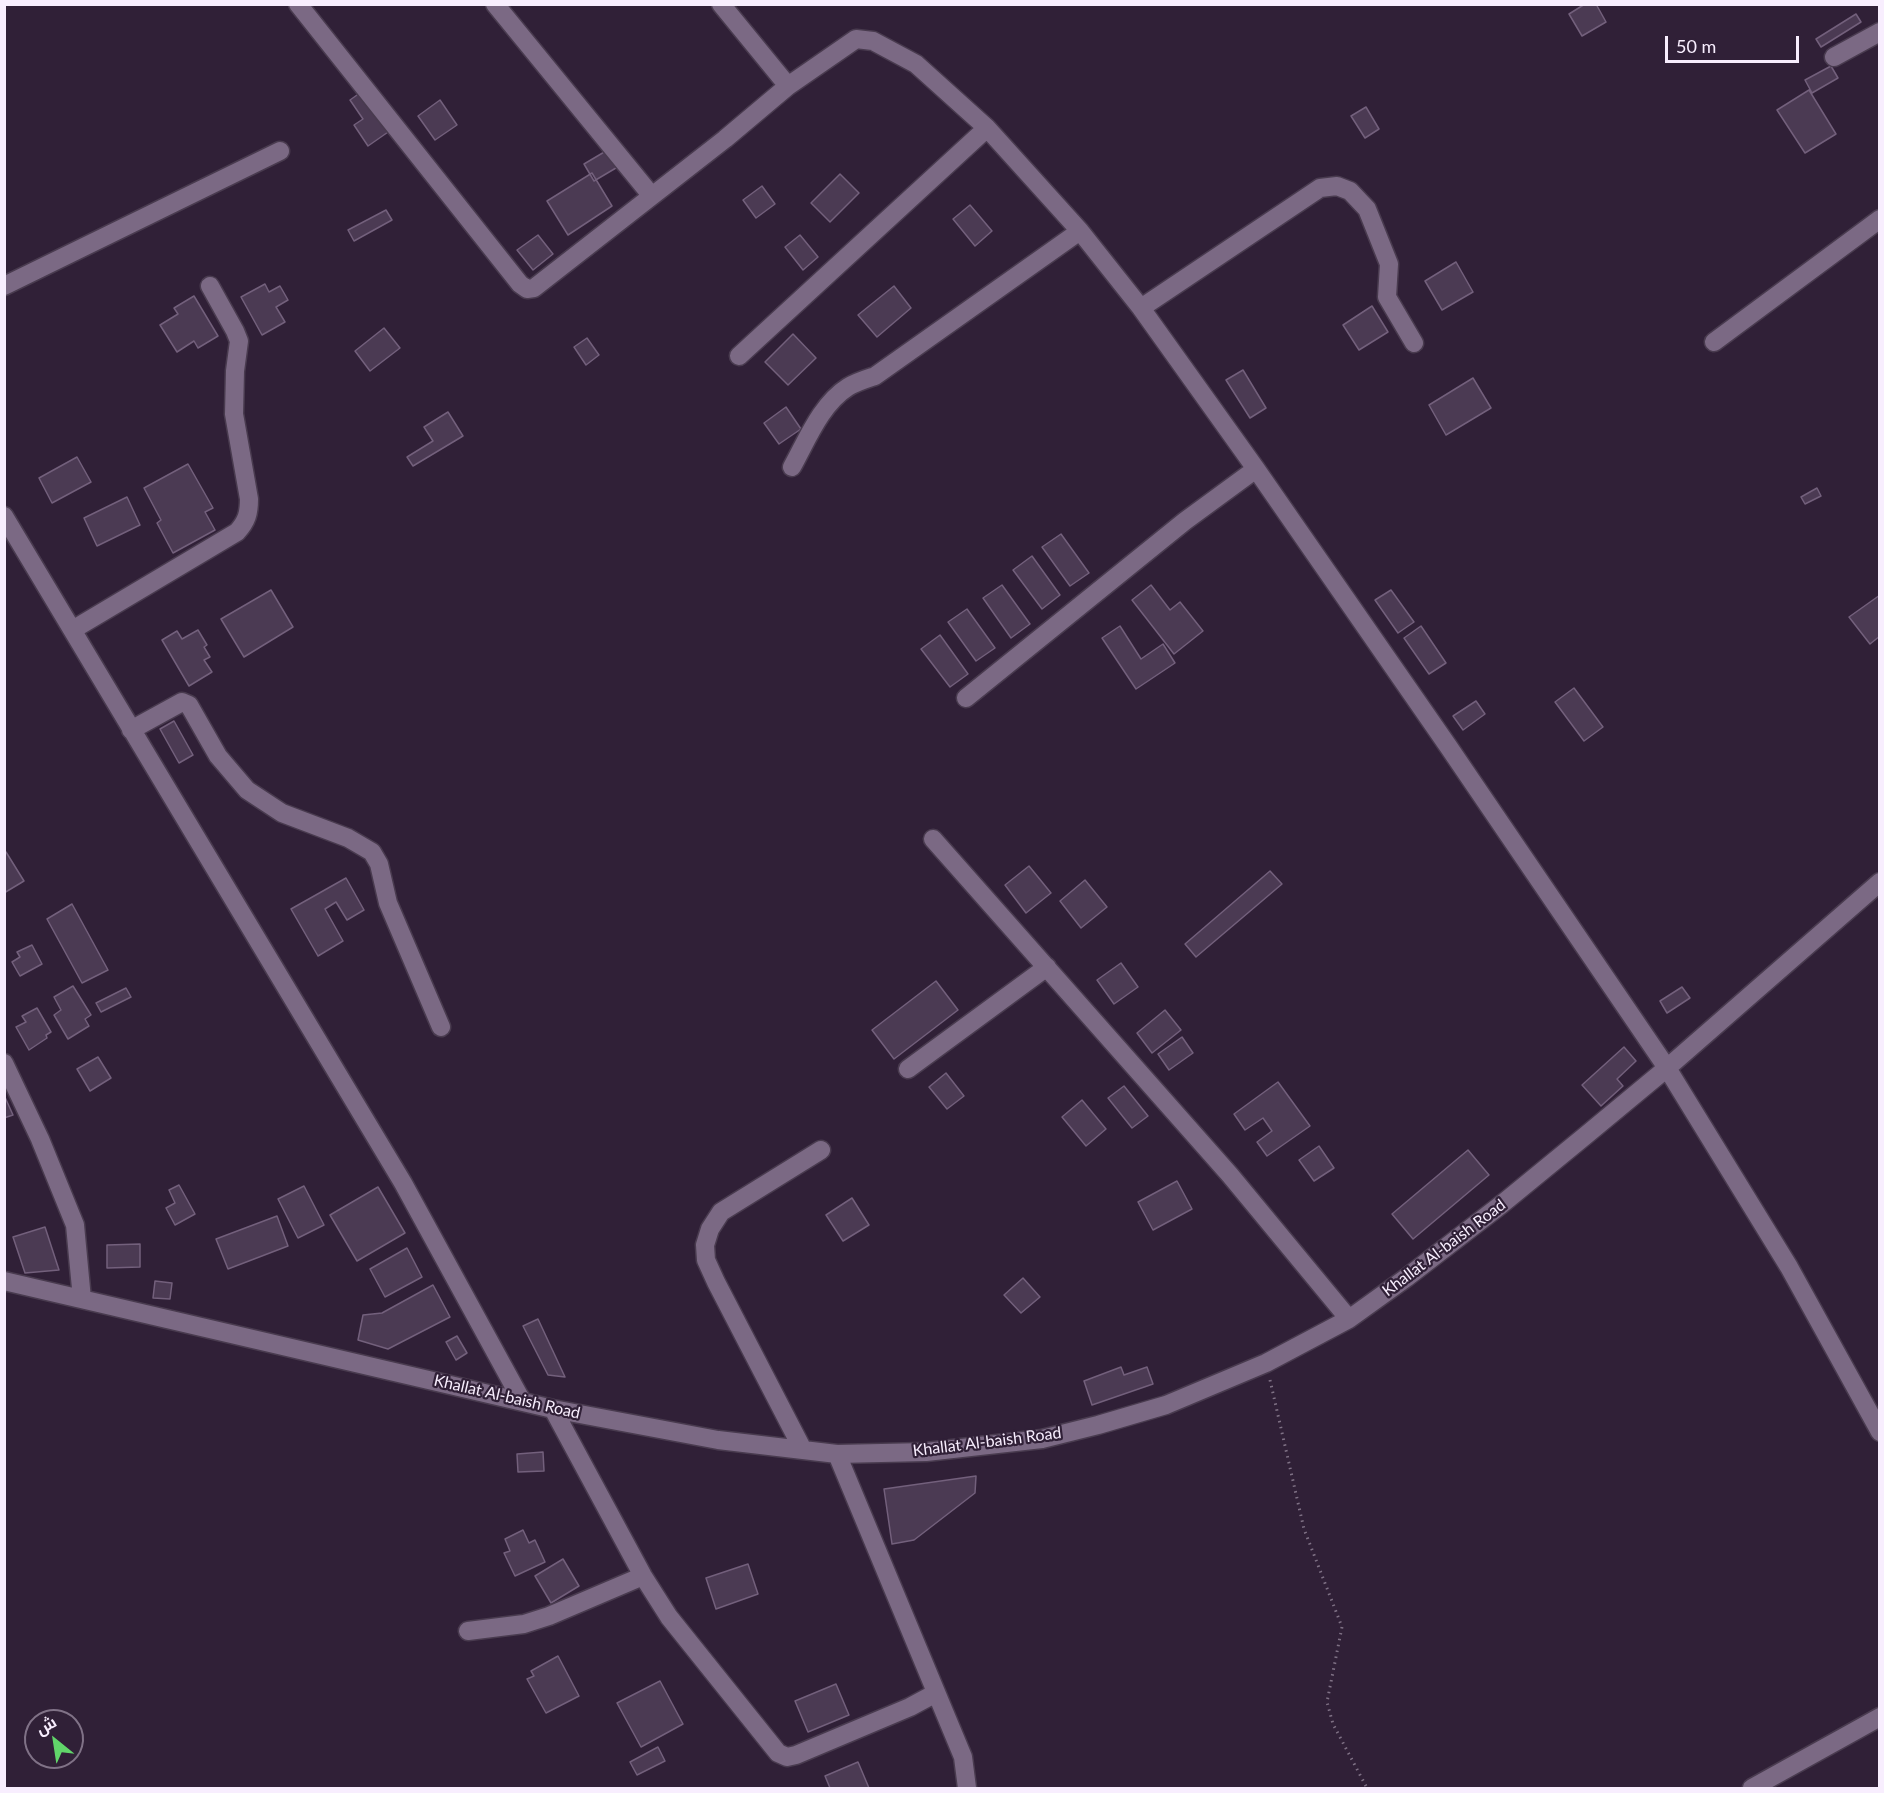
<!DOCTYPE html>
<html>
<head>
<meta charset="utf-8">
<style>
  body { margin:0 }
  #map { position:relative; width:1884px; height:1793px; overflow:hidden; background:#302037; font-family:Lato,Cairo,sans-serif }
  canvas { display:block }
  .frame { position:absolute; inset:0; border:6px solid #f8eefe; pointer-events:none }
  .north { position:absolute; left:24px; top:1709px; width:60px; height:60px; box-sizing:border-box; background:#302037; border:2px solid #807287; border-radius:50%; rotate:330deg; font-size:16px; font-weight:700; line-height:24px; text-align:center; color:#f8eefe }
  .north::after { content:''; display:block; margin:auto; width:21px; height:27px; background:#61d56a; clip-path:polygon(50% 0,100% 100%,50% 72%,0 100%) }
  .scale { position:absolute; left:1665px; top:36px; width:134px; height:27px; box-sizing:border-box; border:3px solid #f8eefe; border-top:0; padding-left:8px; font-size:18px; line-height:21px; white-space:nowrap; color:#f8eefe; -webkit-text-stroke:4px #302037; paint-order:stroke }
</style>
</head>
<body>
<div id="map">
<canvas width="1884" height="1793"></canvas>
<div class="frame"></div>
<div class="north">ش</div>
<div class="scale">50 m</div>
</div>
<script>
const g = document.querySelector('canvas').getContext('2d');
g.lineJoin = 'round';
function paint(path, color) {
  g.fillStyle = color;
  g.fill(path, 'evenodd');
}
function stroke(path, color, width, dash) {
  g.strokeStyle = color;
  g.lineWidth = width;
  g.lineCap = dash ? 'butt' : 'round';
  g.setLineDash(dash || []);
  g.stroke(path);
}
function write(font, color, halo, rows, align = 'center') {
  g.font = font + ' Lato,sans-serif';
  g.lineWidth = 4.5;
  g.setLineDash([]);
  g.textBaseline = 'middle';
  g.strokeStyle = halo;
  g.fillStyle = color;
  for (const [text, x, y, turn = 0] of rows) {
    g.save();
    g.translate(x, y);
    g.rotate((+turn || 0) * Math.PI / 180);
    g.textAlign = isNaN(turn) ? turn : align;
    if (halo) g.strokeText(text, 0, 0);
    g.fillText(text, 0, 0);
    g.restore();
  }
}
const building = new Path2D(`
  M1585 4H1596L1606 22 1582 36 1569 14Z
  M1856 14 1861 22 1821 47 1816 39Z
  M1831 66 1838 78 1812 93 1805 80Z
  M364 90 391 130 368 146 354 125 363 119 350 100Z
  M1809 90 1836 134 1805 153 1777 110Z
  M440 100 457 125 435 140 418 116Z
  M1366 107 1379 129 1365 138 1351 116Z
  M611 148 621 165 594 181 584 164Z
  M592 173 612 206 568 235 547 201Z
  M840 174 859 193 830 222 811 203Z
  M762 186 775 204 756 218 743 200Z
  M970 205 992 231 975 246 953 219Z
  M386 210 392 220 354 241 348 230Z
  M538 235 553 254 533 270 517 250Z
  M800 235 818 257 803 270 785 247Z
  M1456 262 1473 292 1442 310 1425 281Z
  M265 284 269 292 280 286 288 300 276 307 285 322 262 335 241 297Z
  M894 286 911 308 877 337 858 315Z
  M194 296 218 336 198 348 194 341 177 352 160 325 178 314 174 308Z
  M1372 306 1388 332 1359 350 1343 325Z
  M384 328 400 348 370 371 355 351Z
  M793 334 816 358 788 385 765 362Z
  M587 338 599 355 586 365 574 347Z
  M1243 370 1266 408 1250 418 1226 380Z
  M1473 378 1491 408 1446 435 1429 405Z
  M786 407 801 429 779 444 764 423Z
  M448 412 463 436 413 466 407 457 433 441 424 427Z
  M77 457 91 482 52 503 39 478Z
  M188 464 213 508 205 512 215 530 173 553 157 523 161 520 144 488Z
  M1817 488 1821 496 1805 504 1801 497Z
  M127 497 140 525 97 546 84 518Z
  M1061 534 1089 573 1070 586 1042 547Z
  M1032 556 1060 595 1042 609 1013 570Z
  M1002 585 1030 624 1011 638 983 598Z
  M1151 585 1170 610 1180 602 1203 631 1174 654 1132 600Z
  M271 590 293 627 244 657 221 619Z
  M1391 590 1414 622 1398 633 1375 600Z
  M1880 595V636L1870 644 1849 617Z
  M967 609 995 648 976 661 948 622Z
  M1120 626 1141 659 1163 644 1175 663 1136 689 1102 638Z
  M1421 626 1446 663 1429 674 1404 638Z
  M198 630 207 645 204 647 210 657 204 660 212 672 189 686 162 640 177 631 182 639Z
  M940 635 968 674 950 687 921 649Z
  M1574 688 1603 727 1584 741 1555 702Z
  M1476 701 1485 714 1463 730 1453 716Z
  M174 721 193 755 179 763 160 729Z
  M6 852 24 881 4 893V853Z
  M1029 866 1051 893 1026 913 1005 885Z
  M1270 871 1282 884 1196 957 1185 944Z
  M346 878 364 910 347 920 336 902 325 909 343 941 318 956 291 909Z
  M1085 880 1107 907 1081 928 1060 901Z
  M72 904 108 970 82 983 47 919Z
  M32 945 42 964 20 976 12 962 20 957 17 952Z
  M1121 963 1138 987 1114 1004 1097 980Z
  M936 981 958 1010 894 1059 872 1030Z
  M73 986 91 1015 85 1019 89 1026 68 1039 54 1015 61 1010 54 997Z
  M1682 987 1690 998 1667 1013 1660 1001Z
  M126 988 131 997 101 1012 96 1003Z
  M37 1008 51 1032 46 1035 47 1038 29 1050 16 1027 26 1022 22 1016Z
  M1165 1010 1181 1030 1152 1053 1137 1033Z
  M1182 1037 1193 1053 1169 1070 1158 1054Z
  M1624 1047 1636 1061 1617 1079 1623 1086 1601 1106 1582 1085Z
  M98 1057 111 1078 90 1091 77 1069Z
  M946 1073 964 1096 947 1109 929 1087Z
  M1278 1082 1310 1126 1267 1156 1257 1142 1272 1131 1263 1118 1245 1130 1234 1114Z
  M1124 1086 1148 1116 1132 1128 1108 1098Z
  M4 1095 13 1115 4 1118Z
  M1082 1100 1106 1129 1086 1146 1062 1117Z
  M1319 1146 1334 1168 1314 1181 1299 1160Z
  M1468 1150 1489 1175 1413 1239 1392 1214Z
  M1177 1181 1192 1209 1153 1230 1138 1202Z
  M179 1185 195 1214 175 1225 166 1208 175 1203 169 1190Z
  M304 1186 324 1225 298 1238 278 1199Z
  M378 1187 405 1233 357 1261 330 1215Z
  M852 1198 869 1225 843 1241 826 1215Z
  M277 1216 288 1246 228 1269 216 1239Z
  M45 1227 59 1270 25 1273 13 1237Z
  M140 1244V1267L107 1268V1245Z
  M407 1248 422 1277 385 1297 370 1269Z
  M1023 1278 1040 1297 1021 1313 1004 1295Z
  M155 1281 172 1283 170 1299 153 1298Z
  M433 1285 450 1317 388 1349 358 1340 363 1315 382 1313Z
  M538 1319 565 1377 548 1375 523 1326Z
  M457 1336 467 1353 456 1360 446 1342Z
  M1121 1367 1124 1375 1147 1367 1153 1384 1092 1405 1084 1381Z
  M543 1452 544 1471 518 1472 517 1454Z
  M976 1476 975 1493 914 1540 892 1544 884 1489Z
  M523 1530 529 1543 535 1540 545 1562 515 1576 504 1553 510 1551 505 1539Z
  M563 1559 579 1586 551 1603 535 1576Z
  M748 1564 758 1594 716 1609 706 1578Z
  M558 1656 579 1696 546 1713 527 1679 534 1676 531 1671Z
  M660 1681 683 1724 641 1747 617 1703Z
  M836 1684 849 1715 808 1732 795 1701Z
  M658 1747 665 1761 637 1775 630 1762Z
  M858 1762 869 1788H830L825 1776Z`);
paint(building, '#4b3a53');
stroke(building, '#73607c', 1.5);
const minor = new Path2D(`
  M298 4 520 284 527 289 534 288 725 139 788 86 856 39 873 41 916 64 987 128 739 356
  M495 4 651 195
  M721 4 788 86
  M1834 57 1880 32
  M987 128 1080 231 1141 308 1256 469 1448 746 1667 1068 1789 1267 1880 1432
  M4 286 280 151
  M1141 308 1320 188 1337 186 1350 191 1367 209 1389 264 1387 297 1414 343
  M1714 342 1880 219
  M792 467C807 440 821 404 848 387 856 382 866 379 875 376L1080 231
  M4 516 403 1183 522 1401
  M74 629 237 532C247 521 249 513 249 499L234 414 235 371 239 341 235 331 210 286
  M966 698 1185 521 1256 469
  M131 730 182 702 189 705 218 756 247 790 282 813 348 838 372 852 379 864 388 903 441 1027
  M933 839 1230 1175 1349 1319
  M4 1063 40 1139 75 1225 82 1299
  M908 1069 1047 967
  M4 1281 553 1409 718 1440 837 1454 926 1452 1042 1439 1098 1425 1166 1405 1266 1363 1349 1319 1406 1278 1502 1204 1585 1136 1667 1068 1880 882
  M553 1409 643 1576 669 1617 778 1753 787 1757 796 1755 910 1707 936 1693
  M803 1450 716 1282 706 1260 705 1245 710 1229 721 1212 821 1150
  M837 1454 963 1757 967 1788
  M468 1631 524 1624 549 1616 643 1576
  M1752 1788 1880 1717`);
stroke(minor, '#493b4f', 21);
stroke(new Path2D(`
  M1270 1380 1304 1529 1342 1627 1327 1702 1333 1724 1367 1788`), '#7f7185', 3, [1.5, 4.5]);
stroke(minor, '#7b6984', 18);
write('16px', '#f8eefe', '#302037', [
  ["Khallat Al-baish Road",1444,1248,-37],
  ["Khallat Al-baish Road",507,1397,13],
  ["Khallat Al-baish Road",987,1442,-7]
]);
</script>
</body>
</html>
